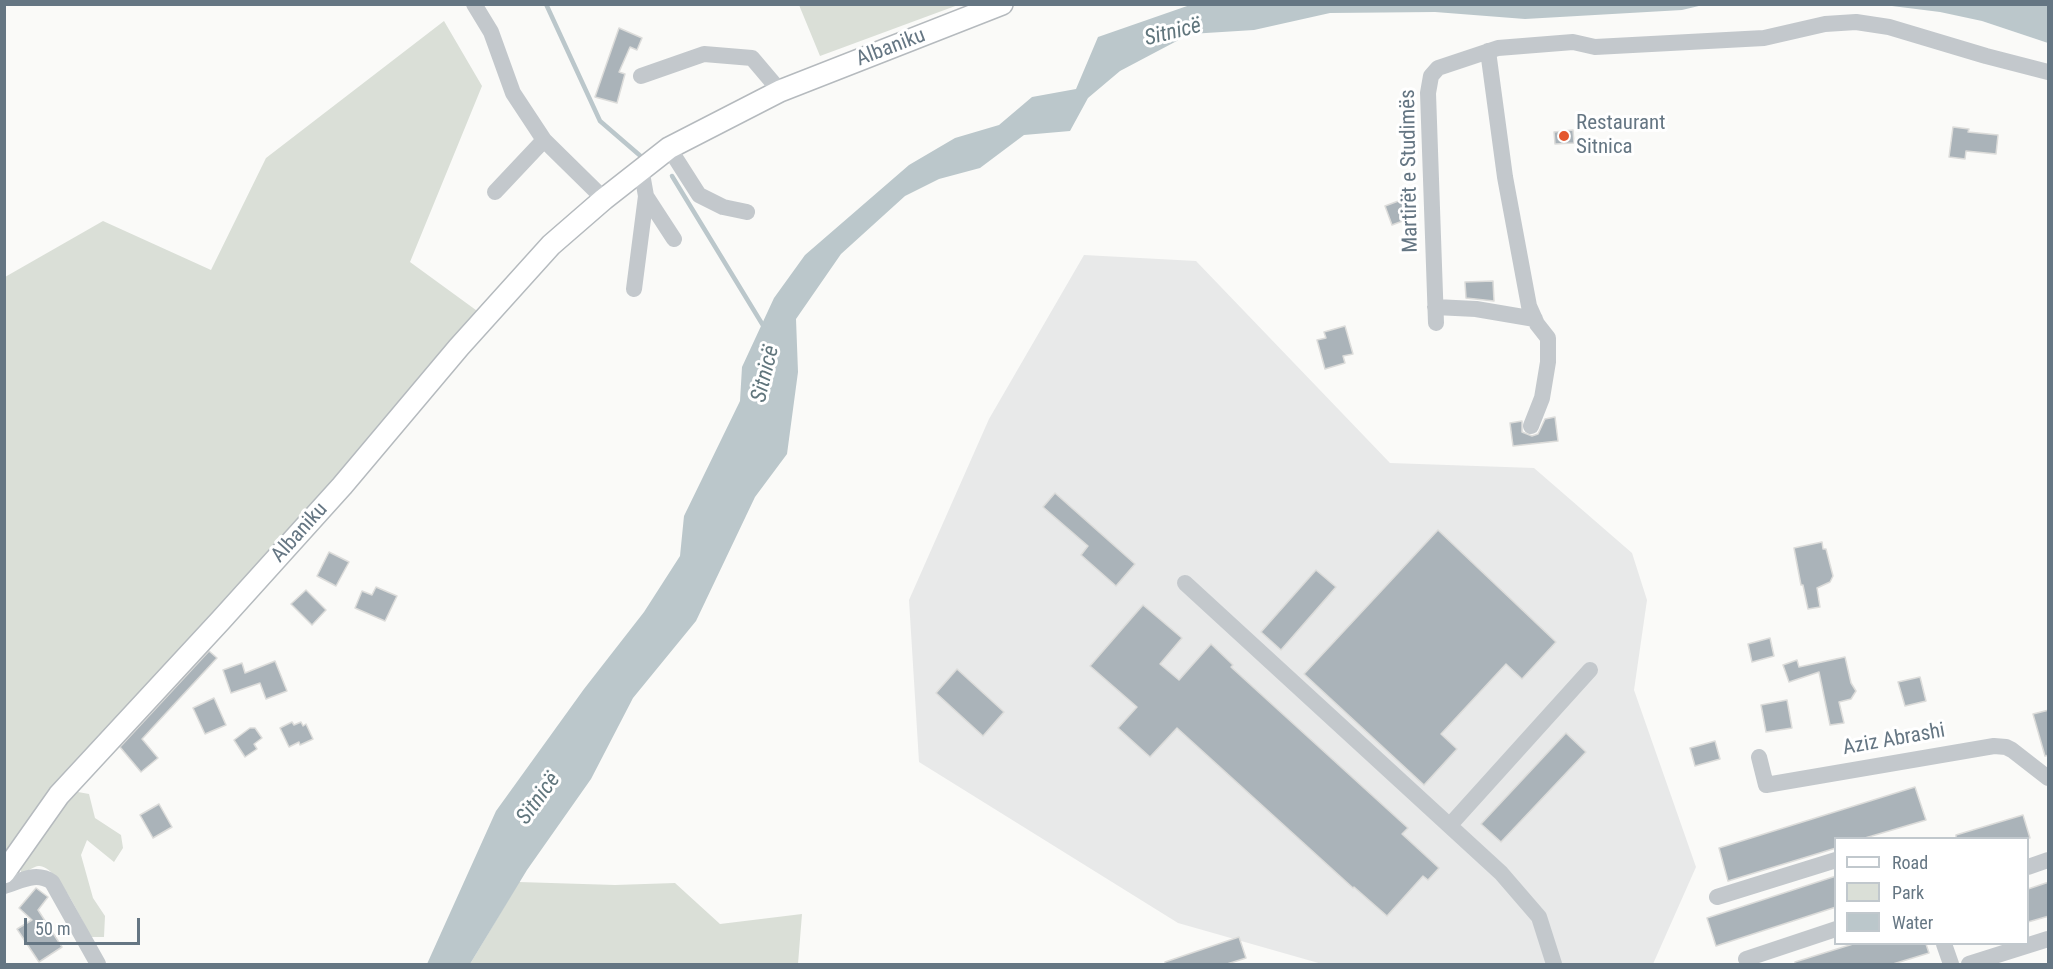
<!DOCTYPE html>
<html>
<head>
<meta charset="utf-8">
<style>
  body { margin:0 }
  #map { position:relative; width:2053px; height:969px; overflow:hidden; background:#fafaf8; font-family:"Roboto Condensed",sans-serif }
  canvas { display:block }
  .frame { position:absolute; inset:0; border:6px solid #657683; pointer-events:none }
  .legend { position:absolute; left:1834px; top:837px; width:195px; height:108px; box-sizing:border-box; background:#fff; border:2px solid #c1c8cd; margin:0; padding:8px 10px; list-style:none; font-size:18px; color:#657683 }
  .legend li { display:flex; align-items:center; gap:12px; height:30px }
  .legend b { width:30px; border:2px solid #c1c8cd }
  .scale { position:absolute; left:24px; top:918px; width:116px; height:27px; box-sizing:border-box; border:3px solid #657683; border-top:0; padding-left:8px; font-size:18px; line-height:21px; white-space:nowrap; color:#657683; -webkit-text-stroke:4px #fff; paint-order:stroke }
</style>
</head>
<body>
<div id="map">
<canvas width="2053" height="969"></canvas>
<div class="frame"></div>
<ul class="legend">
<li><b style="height:8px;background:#fff"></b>Road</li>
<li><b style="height:16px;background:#dadfd7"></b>Park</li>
<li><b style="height:16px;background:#bbc7cb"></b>Water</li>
</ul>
<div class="scale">50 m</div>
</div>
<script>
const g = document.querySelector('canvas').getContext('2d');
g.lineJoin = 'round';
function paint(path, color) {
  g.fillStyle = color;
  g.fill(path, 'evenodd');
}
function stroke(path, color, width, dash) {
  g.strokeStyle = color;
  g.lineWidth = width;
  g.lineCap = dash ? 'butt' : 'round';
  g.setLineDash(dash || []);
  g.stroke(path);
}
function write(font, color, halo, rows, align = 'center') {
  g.font = font + ' "Roboto Condensed",sans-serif';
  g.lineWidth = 6;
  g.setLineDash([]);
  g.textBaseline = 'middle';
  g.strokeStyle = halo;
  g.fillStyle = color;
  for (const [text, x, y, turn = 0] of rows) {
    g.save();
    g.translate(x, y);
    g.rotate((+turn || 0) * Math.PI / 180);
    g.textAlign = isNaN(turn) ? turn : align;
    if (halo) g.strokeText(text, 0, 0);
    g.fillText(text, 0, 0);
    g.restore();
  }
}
paint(new Path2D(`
  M1084 255 1196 261 1390 463 1534 468 1632 553 1647 600 1634 690 1696 867 1653 964H1322L1178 923 919 762 909 600 989 419Z`), '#e8e9e9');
paint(new Path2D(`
  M799 5H958L820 56Z
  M444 21 482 86 410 262 480 313 15 839 5 857V277L103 221 211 270 266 158Z
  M78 792 89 794 95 818 121 835 123 848 114 862 87 840 81 855 93 898 105 916 104 937H91C83 922 56 863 38 866 33 867 26 872 21 875V866L63 805Z
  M519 882 615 885 675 883 720 924 802 914 798 964H470Z`), '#dadfd7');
paint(new Path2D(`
  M1190 5H1703L1682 10 1525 19 1435 12 1330 13 1254 30 1190 34 1120 71 1088 98 1070 131 1024 135 980 168 939 179 905 196 841 254 796 319 798 372 787 454 755 497 696 621 633 698 591 779 527 870 470 964H427L496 811 584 689 644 612 680 556 684 516 740 401 742 367 774 298 805 255 909 165 955 138 999 125 1032 97 1076 89 1098 37Z
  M1884 5H2048V43L1982 21 1940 12Z`), '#bbc7cb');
stroke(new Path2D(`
  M546 4 600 121 644 159
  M672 176 764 327`), '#bbc7cb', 4.5);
const building = new Path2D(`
  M619 28 642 38 637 50 630 47 619 72 625 74 617 103 595 97Z
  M1953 127 1969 129 1968 132 1998 135 1996 154 1966 151 1965 159 1949 157Z
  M1573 130 1574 143 1555 144 1554 132Z
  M1409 197 1416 216 1392 225 1385 206Z
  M1493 281 1494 301 1466 298 1465 282Z
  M1345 326 1353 354 1343 356 1345 363 1325 369 1317 340 1326 338 1324 332Z
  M1555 417 1558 441 1513 446 1510 423 1522 421V432L1532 436 1538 434 1545 419Z
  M1055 493 1135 564 1116 586 1081 555 1088 546 1043 507Z
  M1438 530 1556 642 1522 679 1506 664 1441 734 1457 749 1424 785 1304 674Z
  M1822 542 1823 549H1826L1833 576 1830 582 1817 588 1820 607 1808 609 1803 585H1801L1794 548Z
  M329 552 349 562 336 586 317 576Z
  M1316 570 1336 587 1281 650 1261 632Z
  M376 587 397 596 385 621 355 608 362 591 372 595Z
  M306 590 326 610 312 625 291 604Z
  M1143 605 1182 638 1160 664 1179 680 1211 644 1233 665 1231 667 1408 828 1402 834 1439 868 1428 880 1423 876 1387 916 1354 887 1353 888 1177 728 1150 757 1118 728 1137 707 1090 666Z
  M1770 638 1774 656 1752 662 1748 644Z
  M209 651 217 658 142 739 158 758 141 772 120 747Z
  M1845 657 1851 683 1856 691 1851 699 1839 702 1844 723 1830 725 1819 672 1789 682 1783 665 1797 660 1799 667Z
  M275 661 287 691 266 699 260 683 231 693 223 670 242 663 245 673Z
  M957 669 1004 712 983 736 936 693Z
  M1920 677 1926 701 1905 706 1898 682Z
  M214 698 226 725 205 734 193 708Z
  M1787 700 1792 728 1766 732 1761 705Z
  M2049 710V755L2045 756 2033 714Z
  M292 722 294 725 301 722 303 726 306 724 313 739 300 745 299 742 289 747 280 728Z
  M250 728H255L262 738 254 744 257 749 245 757 234 740Z
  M1566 733 1586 752 1501 842 1481 824Z
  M1715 741 1720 759 1695 766 1690 748Z
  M1915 787 1926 820 1865 838H1836V848L1728 881 1719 848Z
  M159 804 172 827 153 838 140 815Z
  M2023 815 2030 838H1956V835Z
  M1836 876V907L1716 946 1707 918Z
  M2049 882V916L2028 922V889Z
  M36 888 48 897 38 910 62 947 39 962 17 929 32 920 19 908Z
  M1239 937 1246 958 1227 964H1165V962Z
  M1853 944H1926L1929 953 1893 964H1795V962Z`);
paint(building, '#aab3b9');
stroke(building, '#dcdcda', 1.5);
const major = new Path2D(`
  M4 873 59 795 221 620 342 486 459 347 551 245 604 199 669 148 780 91 1002 4`);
stroke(major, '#b5babe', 24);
stroke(new Path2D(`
  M474 4 491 32 513 93 544 140
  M1488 51 1505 177 1529 306 1537 324 1548 338V362L1542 398 1531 426
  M641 76 704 54 752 58 780 91
  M669 148 699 195 723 207 747 212
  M495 192 544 140 604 199
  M646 196 674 239
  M634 289 646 196 641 168
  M1435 307 1476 309 1535 319
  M1436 323 1428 93 1431 76 1438 68 1498 48 1573 42 1595 47 1764 38 1825 24 1856 22 1889 27 1986 56 2048 72
  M1185 583 1501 873 1539 917 1554 964
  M1759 757 1766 785 1994 746 2006 747 2012 750 2048 778
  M1450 825 1590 670
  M2028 867 2048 860
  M4 886C21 881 36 871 52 882L98 964
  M1717 897 1836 860
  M1944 944 1951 964
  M1746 959 1836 929
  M1969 964 2048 939`), '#c3c8cc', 16);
stroke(major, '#fff', 21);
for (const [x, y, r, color] of [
  [1564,136,6,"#e4572e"]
]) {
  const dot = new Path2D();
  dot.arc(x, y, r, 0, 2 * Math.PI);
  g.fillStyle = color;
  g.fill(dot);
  stroke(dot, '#fff', 2);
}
write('21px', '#657683', '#fff', [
  ["Albaniku",891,48,-21],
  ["Martirët e Studimës",1410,171,-91],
  ["Albaniku",300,533,-48],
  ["Aziz Abrashi",1894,740,-10]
]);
write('21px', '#657683', '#fff', [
  ["Restaurant",1576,124],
  ["Sitnica",1576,148]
], 'left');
write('italic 22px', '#60757c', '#fff', [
  ["Sitnicë",1173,33,-14],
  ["Sitnicë",766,374,-76],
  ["Sitnicë",539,799,-54]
]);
</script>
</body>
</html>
